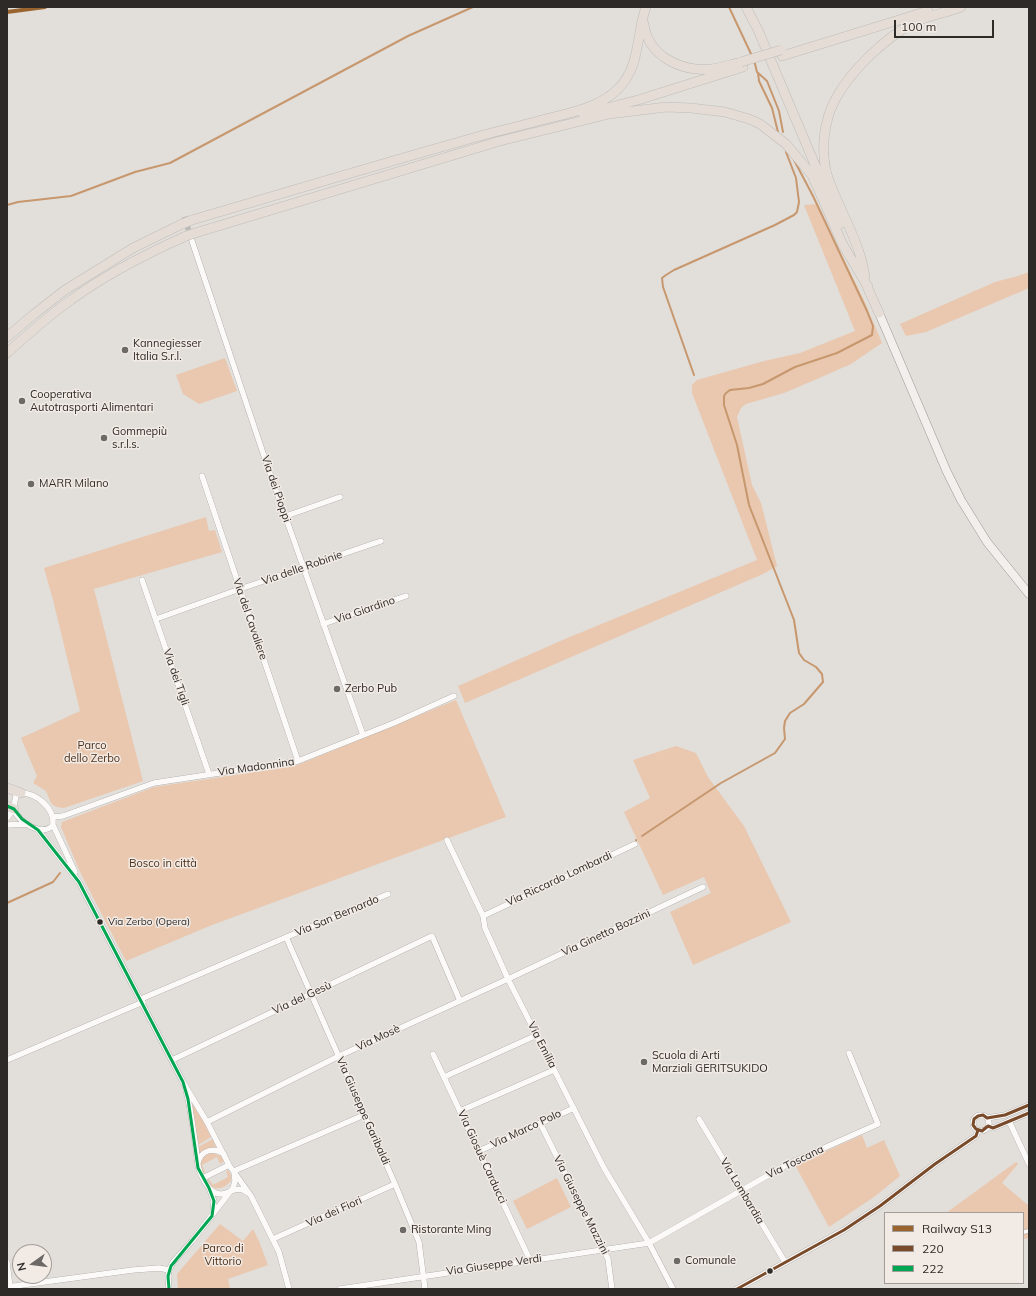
<!DOCTYPE html>
<html>
<head>
<meta charset="utf-8">
<style>
  body { margin:0 }
  #map { position:relative; width:1036px; height:1296px; overflow:hidden; background:#e2deda; font-family:Mulish,sans-serif }
  canvas { display:block }
  .frame { position:absolute; inset:0; border:8px solid #2d2a28; pointer-events:none }
  .legend { position:absolute; left:884px; top:1212px; width:140px; height:72px; box-sizing:border-box; background:#f2eae4; border:1px solid #a39d99; margin:0; padding:5px 7px; list-style:none; font-size:12px; color:#2d2a28 }
  .legend li { display:flex; align-items:center; gap:8px; height:20px }
  .legend b { width:20px; border:1px solid #a39d99 }
  .north { position:absolute; left:12px; top:1244px; width:40px; height:40px; box-sizing:border-box; background:#f2eae4; border:1px solid #a39d99; border-radius:50%; rotate:256deg; font-size:11px; font-weight:700; line-height:16px; text-align:center; color:#2d2a28 }
  .north::after { content:''; display:block; margin:auto; width:14px; height:18px; background:#6c6966; clip-path:polygon(50% 0,100% 100%,50% 72%,0 100%) }
  .scale { position:absolute; left:894px; top:20px; width:100px; height:18px; box-sizing:border-box; border:2px solid #2d2a28; border-top:0; padding-left:5px; font-size:12px; line-height:14px; white-space:nowrap; color:#2d2a28; -webkit-text-stroke:3px #f2eae4; paint-order:stroke }
</style>
</head>
<body>
<div id="map">
<canvas width="1036" height="1296"></canvas>
<div class="frame"></div>
<ul class="legend">
<li><b style="height:5px;background:#99642e"></b>Railway S13</li>
<li><b style="height:5px;background:#7a4b2a"></b>220</li>
<li><b style="height:5px;background:#00a651"></b>222</li>
</ul>
<div class="north">N</div>
<div class="scale">100 m</div>
</div>
<script>
const g = document.querySelector('canvas').getContext('2d');
g.lineJoin = 'round';
function paint(path, color) {
  g.fillStyle = color;
  g.fill(path, 'evenodd');
}
function stroke(path, color, width, dash) {
  g.strokeStyle = color;
  g.lineWidth = width;
  g.lineCap = dash ? 'butt' : 'round';
  g.setLineDash(dash || []);
  g.stroke(path);
}
function write(font, color, halo, rows, align = 'center') {
  g.font = font + ' Mulish,sans-serif';
  g.lineWidth = 3;
  g.setLineDash([]);
  g.textBaseline = 'middle';
  g.strokeStyle = halo;
  g.fillStyle = color;
  for (const [text, x, y, turn = 0] of rows) {
    g.save();
    g.translate(x, y);
    g.rotate((+turn || 0) * Math.PI / 180);
    g.textAlign = isNaN(turn) ? turn : align;
    if (halo) g.strokeText(text, 0, 0);
    g.fillText(text, 0, 0);
    g.restore();
  }
}
paint(new Path2D(`
  M817 204 864 300 882 343 851 364 817 379 784 393 746 404 741 408 737 417 752 485 761 503 777 566 763 574 465 703 458 686 565 639 757 560 692 393V385L697 380 764 361 800 353 855 331 804 205Z
  M1029 272V288L926 332 906 336 900 324 995 282 1018 276Z
  M225 358 237 391 199 404 183 394 176 375Z
  M206 517 209 531 215 530 222 552 94 589 143 781 64 808C50 807 51 802 46 791L33 783 37 776 21 738 80 711 53 600 44 568Z
  M456 700 506 817 212 925 126 961 81 874 61 827 62 822 154 787 295 766Z
  M676 746 696 753 708 777 744 826 791 922 693 965 670 912 711 893 704 877 663 895 624 812 650 798 633 760Z
  M193 1104 197 1108 211 1137 198 1145 192 1107Z
  M862 1135 867 1148 884 1140 900 1176 874 1197 829 1227 795 1165Z
  M213 1139 216 1148H208L199 1154 198 1147Z
  M212 1153 221 1156 224 1161 220 1164 217 1157 202 1165 205 1172 203 1174C198 1165 202 1155 212 1153Z
  M1016 1162 1018 1164 1002 1183 1029 1206V1238L1023 1239V1213H946Z
  M228 1170 231 1175V1181C225 1187 219 1191 211 1186L208 1180 209 1179 213 1185 228 1177 226 1171Z
  M557 1178 571 1207 527 1229 513 1201Z
  M220 1224 243 1241 253 1229 259 1241 268 1265 228 1279 230 1289H178L177 1274Z`), '#e9c8af');
stroke(new Path2D(`
  M729 7 752 56
  M754 60 757 72 767 81 779 111 783 132
  M758 73 759 81 772 108 778 132
  M7 205 18 202 71 196 135 172 170 163 408 36 473 7
  M694 375 663 287 662 278 666 275 674 270 775 225 794 215 797 212 799 202 796 178 786 152
  M642 836 721 783 775 753 785 739 784 728 785 721 790 713 804 704 823 682 822 674 816 667 804 660 799 653 794 620 749 505 737 445 724 405V396L726 393 730 390 749 388 763 384 795 367 837 353 872 335 873 326 867 311 813 196 794 160
  M636 841V840
  M7 903 53 882 60 873`), '#c7976e', 2);
stroke(new Path2D(`
  M184 217 191 237`), '#bebab6', 5.5, [5.5, 3]);
const pedestrian = new Path2D(`
  M1023 1232 1029 1231`);
const minor = new Path2D(`
  M192 241 265 459 363 735
  M202 476 298 761
  M286 516 340 497
  M142 580 209 774
  M156 619 240 589 381 541
  M323 624 406 596
  M53 817 63 816 154 783 298 761 394 723 454 696
  M7 818 14 809
  M7 825 27 824
  M53 825C42 838 17 821 14 809 14 804 15 800 16 796L21 793C36 793 55 808 53 825L75 872
  M38 830 79 882 183 1082 207 1122 229 1165 251 1196 279 1252 289 1289
  M447 840 483 916 485 928 508 979 604 1168 649 1243 673 1289
  M483 916 635 844
  M286 937 395 1184 419 1242 425 1289
  M141 999 388 894
  M433 1054 530 1260
  M7 1060 143 1002
  M172 1060 432 936 460 1001
  M444 1077 537 1035
  M186 1090C191 1109 193 1129 196 1148 197 1155 197 1163 199 1169 201 1176 207 1188 214 1192 226 1200 234 1182 248 1193
  M460 1111 554 1070
  M973 1123a8 8 0 1 1 16 0a8 8 0 1 1-16 0Z
  M987 1118 1005 1115 1029 1105
  M699 1119 785 1262
  M1009 1121 1029 1164
  M207 1122 339 1056 508 979 703 887
  M540 1123 608 1259 612 1289
  M988 1126 993 1128 1029 1113
  M479 1151 574 1108
  M198 1163C201 1150 213 1147 224 1154
  M234 1171 364 1115
  M203 1178 229 1165
  M210 1190 214 1201 213 1212
  M273 1239 395 1184
  M7 1262 10 1287
  M7 1287 133 1270 159 1268 169 1270
  M169 1289 168 1276 169 1270 173 1262 192 1241 233 1188 235 1181 234 1172
  M340 1289 649 1243 788 1164 878 1124 849 1053
  M737 1289 844 1230 880 1206 935 1164 976 1136 978 1130`);
const secondary = new Path2D(`
  M879 313 947 472 961 500 987 542 1029 594`);
const trunk = new Path2D(`
  M746 7 758 30 840 224
  M644 24C648 56 681 72 711 69 720 68 729 65 738 63
  M782 56 928 11
  M583 114 638 100 743 67
  M192 220C281 194 370 167 459 142 485 134 512 128 538 121 565 114 598 109 618 89 641 66 636 34 646 7
  M195 233 500 141 609 114 666 107 691 108 725 112 749 119 760 124 786 144 812 175 843 245 868 287
  M865 276C863 268 862 260 859 252 850 224 834 199 826 171 821 148 824 121 835 100 850 71 886 37 915 22 930 15 946 13 961 7
  M865 282 879 313
  M7 337 33 315 65 290 133 248 182 224
  M7 353C27 335 48 316 71 300 106 274 146 254 186 236
  M7 788 21 793
  M7 806 14 809`);
stroke(pedestrian, '#9d9a97', 5);
stroke(minor, '#9d9a97', 6);
stroke(secondary, '#9d9a97', 9);
stroke(trunk, '#bfbdbb', 10);
stroke(pedestrian, '#fbfaf9', 4);
stroke(minor, '#fbfaf9', 5.5);
stroke(secondary, '#f2efec', 8);
stroke(trunk, '#e4dcd5', 9);
const trunkBridge = new Path2D(`
  M741 62 781 50
  M182 224 192 220
  M186 236 195 233`);
stroke(trunkBridge, '#bfbdbb', 10, []);
stroke(trunkBridge, '#e4dcd5', 9);
stroke(new Path2D(`
  M1029 1105 1005 1115 987 1118 983 1115 978 1116 974 1119 973 1125 976 1129 982 1131 988 1126 993 1128 1029 1113
  M737 1289 844 1230 880 1206 935 1164 976 1136 978 1130`), '#7a4b2a', 3);
stroke(new Path2D(`
  M7 806 14 809 22 819 38 830 79 882 183 1082 188 1099 198 1168 209 1188 214 1201 212 1216 171 1266 168 1276 169 1289`), '#00a651', 3);
stroke(new Path2D(`
  M7 12 45 7`), '#99642e', 4);
for (const [x, y, r, color] of [
  [125,350,4,"#6c6966"],
  [22,401,4,"#6c6966"],
  [104,438,4,"#6c6966"],
  [31,484,4,"#6c6966"],
  [337,689,4,"#6c6966"],
  [100,922,3.5,"#2d2a28"],
  [644,1062,4,"#6c6966"],
  [403,1230,4,"#6c6966"],
  [677,1261,4,"#6c6966"],
  [770,1271,3.5,"#2d2a28"]
]) {
  const dot = new Path2D();
  dot.arc(x, y, r, 0, 2 * Math.PI);
  g.fillStyle = color;
  g.fill(dot);
  stroke(dot, '#f2eae4', 1.5);
}
write('10px', '#2d2a28', '#f2eae4', [
  ["Via Zerbo (Opera)",108,922]
], 'left');
write('11px', '#2d2a28', '#f2eae4', [
  ["Kannegiesser",133,344],
  ["Italia S.r.l.",133,357],
  ["Cooperativa",30,395],
  ["Autotrasporti Alimentari",30,408],
  ["Gommepiù",112,432],
  ["s.r.l.s.",112,445],
  ["MARR Milano",39,484],
  ["Zerbo Pub",345,689],
  ["Scuola di Arti",652,1056],
  ["Marziali GERITSUKIDO",652,1069],
  ["Ristorante Ming",411,1230],
  ["Comunale",685,1261]
], 'left');
write('11px', '#2d2a28', '#f2eae4', [
  ["Via dei Pioppi",276,489,71],
  ["Via delle Robinie",302,568,-19],
  ["Via Giardino",365,610,-19],
  ["Via del Cavaliere",250,619,71],
  ["Via dei Tigli",176,677,71],
  ["Via Madonnina",256,767,-8],
  ["Via Riccardo Lombardi",559,879,-25],
  ["Via San Bernardo",337,916,-23],
  ["Via Ginetto Bozzini",606,933,-25],
  ["Via del Gesù",302,998,-25],
  ["Via Mosè",378,1038,-25],
  ["Via Emilia",542,1045,63],
  ["Via Giuseppe Garibaldi",363,1111,66],
  ["Via Marco Polo",526,1129,-25],
  ["Via Giosuè Carducci",482,1157,65],
  ["Via Toscana",795,1162,-26],
  ["Via Lombardia",742,1191,59],
  ["Via Giuseppe Mazzini",581,1205,63],
  ["Via dei Fiori",334,1212,-24],
  ["Via Giuseppe Verdi",494,1265,-8]
]);
write('11px', '#4e3018', '#f2eae4', [
  ["Parco",92,746],
  ["dello Zerbo",92,759],
  ["Bosco in città",163,864],
  ["Parco di",223,1249],
  ["Vittorio",223,1262]
]);
</script>
</body>
</html>
